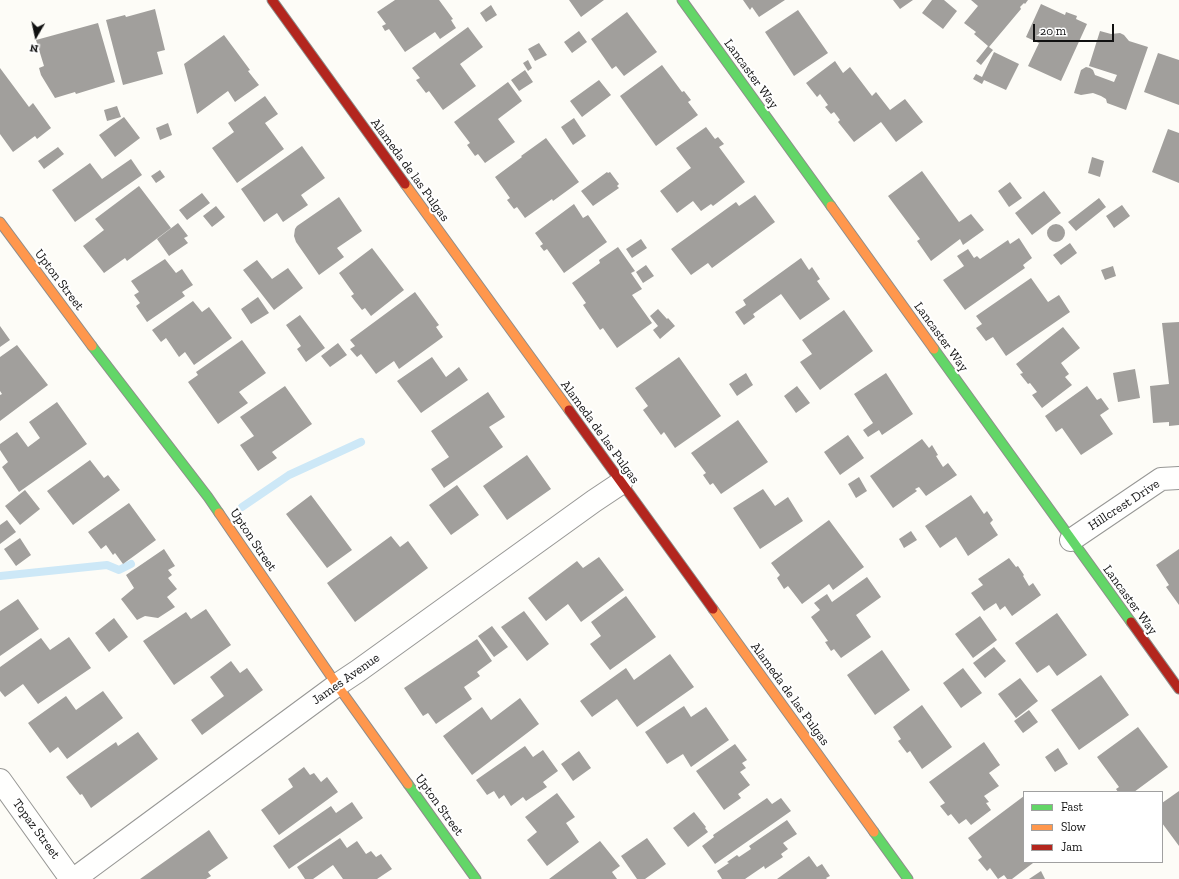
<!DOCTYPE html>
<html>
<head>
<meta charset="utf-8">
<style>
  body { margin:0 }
  #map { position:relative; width:1179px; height:879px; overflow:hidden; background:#fdfcf7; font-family:"Zilla Slab",serif }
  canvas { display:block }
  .legend { position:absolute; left:1023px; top:791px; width:140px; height:72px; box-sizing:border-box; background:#fff; border:1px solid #a0a0a0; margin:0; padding:5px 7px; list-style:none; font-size:12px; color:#111 }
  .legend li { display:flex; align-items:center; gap:8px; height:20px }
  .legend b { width:20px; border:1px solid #a0a0a0 }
  .north { position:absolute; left:16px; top:16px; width:40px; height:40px; -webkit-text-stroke:3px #fff; paint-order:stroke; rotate:189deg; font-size:11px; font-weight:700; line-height:16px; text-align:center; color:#111 }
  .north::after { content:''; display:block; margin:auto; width:14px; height:18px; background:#111; clip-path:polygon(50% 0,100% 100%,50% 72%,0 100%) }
  .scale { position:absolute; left:1033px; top:24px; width:81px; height:18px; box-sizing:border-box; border:2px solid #111; border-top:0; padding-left:5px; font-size:12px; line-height:14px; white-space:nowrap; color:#111; -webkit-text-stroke:3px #fff; paint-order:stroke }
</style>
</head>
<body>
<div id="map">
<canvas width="1179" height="879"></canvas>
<ul class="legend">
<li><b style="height:5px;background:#63d668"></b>Fast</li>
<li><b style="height:5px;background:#ff974d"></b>Slow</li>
<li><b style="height:5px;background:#b3261e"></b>Jam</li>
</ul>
<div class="north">N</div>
<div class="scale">20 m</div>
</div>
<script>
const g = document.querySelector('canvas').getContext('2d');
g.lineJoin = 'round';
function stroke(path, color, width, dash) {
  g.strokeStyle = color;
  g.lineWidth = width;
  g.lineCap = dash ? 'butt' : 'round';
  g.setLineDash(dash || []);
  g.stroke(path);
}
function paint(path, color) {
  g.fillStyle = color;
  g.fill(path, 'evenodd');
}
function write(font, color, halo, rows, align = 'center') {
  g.font = font + ' "Zilla Slab",serif';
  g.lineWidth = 4;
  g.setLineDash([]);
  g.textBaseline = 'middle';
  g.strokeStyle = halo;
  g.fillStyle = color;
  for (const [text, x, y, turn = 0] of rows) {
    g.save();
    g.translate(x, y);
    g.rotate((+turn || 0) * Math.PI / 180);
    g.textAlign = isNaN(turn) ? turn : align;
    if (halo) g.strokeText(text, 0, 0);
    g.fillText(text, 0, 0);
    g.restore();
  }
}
stroke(new Path2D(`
  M242 507 289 475 361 442
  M0 576 107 565 119 570 131 564`), '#cde8f7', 8);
paint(new Path2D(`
  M395 0H439L453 19 451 20 456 28 440 39 435 32 405 52 389 29 385 31 382 26 386 24 377 12Z
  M569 0H604L581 17Z
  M743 0H785L759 17 752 7 750 10Z
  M893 0H913L900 9Z
  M932 0H944L957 11 943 29 922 13Z
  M971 0H1028L1025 4 1024 3 1020 7 1021 9 989 47 993 50 981 65 976 61 988 46 974 34 976 32 964 23 978 6Z
  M1041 4 1065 15 1066 12 1077 16 1076 19 1087 24 1061 81 1028 66 1039 43 1026 37Z
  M491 5 497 15 486 22 480 13Z
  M155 9 165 50 157 52 163 74 123 85 106 20 125 15 126 17Z
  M798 10 828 53 794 76 765 32Z
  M627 12 657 52 624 76 616 66 612 69 591 39Z
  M98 23 115 82 76 94 75 92 55 98 41 75 39 68 44 66 36 40Z
  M468 27 483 47 460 64 476 86 443 110 429 91 426 93 416 80 420 78 412 68Z
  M579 31 587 42 572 53 564 42Z
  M1100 31 1111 34 1120 33 1124 35 1129 41 1148 47 1126 110 1107 103 1106 99 1101 96 1093 93 1081 95 1074 93 1081 70 1086 67 1090 68 1093 70 1095 75 1114 82 1117 75 1089 66Z
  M224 35 250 70 248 71 259 85 235 102 228 91 197 114 184 64Z
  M539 43 547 55 535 61 528 49Z
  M994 52 1019 64 1006 90 984 80 982 84 973 79 976 74 982 77Z
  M1158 53 1179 60V105L1144 92Z
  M528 60 532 68 528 71 523 63Z
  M835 61 843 73 850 67 872 96 876 92 890 110 905 99 923 122 896 142 881 122 854 142 838 122 840 120 834 112 831 114 825 107 828 105 820 94 817 97 806 83Z
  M662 65 682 92 684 91 691 100 688 102 698 115 656 146 620 96Z
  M0 68 29 107 33 103 51 128 37 139 35 136 13 152 0 134Z
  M525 70 533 82 519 91 511 80Z
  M599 80 611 95 582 117 570 101Z
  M508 82 522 101 498 119 515 142 485 163 478 154 475 156 467 145 470 143 454 122Z
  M265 96 278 114 265 123 284 149 237 183 212 148 234 132 228 123Z
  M117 106 121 117 107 121 104 110Z
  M124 117 140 138 115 157 99 135Z
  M574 118 586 136 573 145 561 127Z
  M168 123 172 135 160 140 156 128Z
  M706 127 715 139 718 137 724 144 719 147 745 182 713 206 711 204 701 211 693 201 677 213 660 191 691 168 676 148Z
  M1168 129 1179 133V183L1152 172Z
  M546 138 579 182 553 201 552 199 525 218 517 207 514 209 507 200 510 198 495 177 522 157 521 156Z
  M302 146 325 178 301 195 308 205 283 222 277 213 264 222 241 189Z
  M58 147 64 154 44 169 38 161Z
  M1092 157 1104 161 1100 177 1088 173Z
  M131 159 142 175 75 222 52 190 90 163 102 179Z
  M160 170 165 177 156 183 151 176Z
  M922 171 959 222 971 214 984 230 963 245 960 239 931 261 917 241 920 239 888 196Z
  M607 172 608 173 610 172 619 184 617 186 619 188 593 206 581 191Z
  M1010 182 1022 198 1009 207 998 191Z
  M139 186 171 228 127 261 125 258 104 273 83 246 104 230 95 219Z
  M1044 191 1061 213 1032 235 1015 213Z
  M202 193 210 203 187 220 179 210Z
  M755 195 775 222 712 268 708 263 691 275 671 249 736 202 739 206Z
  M339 197 362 231 337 248 344 257 319 275 296 242 294 236 295 229 297 226Z
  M1099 198 1106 207 1076 231 1068 222Z
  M574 204 583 218 588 215 607 242 564 273 547 249 544 251 540 246 543 244 535 233Z
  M1122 205 1130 216 1114 228 1106 216Z
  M216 206 225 217 212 227 203 216Z
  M178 223 188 236 184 238 188 243 169 256 157 239Z
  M1047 233a9 9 0 1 1 18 0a9 9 0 1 1-18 0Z
  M1019 238 1032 258 1023 265 1025 268 965 310 943 280 964 266 957 256 968 249 974 258 977 256 980 259 1008 240 1010 244Z
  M641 239 647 248 632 258 626 249Z
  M1070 243 1077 253 1061 265 1053 255Z
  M618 247 635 271 631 273 642 289 632 295 652 323 617 348 603 328 600 330 583 305 586 303 572 283 600 263 599 260Z
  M372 248 404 290 371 316 365 308 362 310 351 296 354 294 339 273Z
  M801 258 809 270 812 267 820 279 817 281 830 299 800 320 781 294 753 314 755 317 744 325 735 312 746 305 743 300Z
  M165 259 176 273 182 269 193 285 182 292 185 296 147 322 136 306 140 303 134 295 139 292 131 281Z
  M257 260 272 279 288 268 303 288 274 310 243 270Z
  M646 265 654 276 643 283 636 272Z
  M1113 266 1116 276 1105 280 1101 270Z
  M1031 278 1048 302 1059 295 1070 312 1006 356 993 337 986 341 976 328 982 324 976 316Z
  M415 292 439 325 436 327 443 337 399 369 394 361 376 374 361 354 357 357 350 349 355 346 350 340Z
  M258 297 269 313 251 324 241 309Z
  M193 301 202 312 209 307 232 338 194 365 185 352 179 357 166 338 161 342 152 330Z
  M658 309 667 319 668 318 675 326 660 339 653 330 658 326 650 316Z
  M844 310 873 351 820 390 800 362 812 354 802 340Z
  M300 315 325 348 306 362 297 349 301 346 286 325Z
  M1179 322V425L1169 426V422L1153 423 1150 386 1169 384 1162 323Z
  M0 326 10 340 0 347Z
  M1063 327 1080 348 1061 363 1069 374 1065 377 1072 385 1042 408 1032 395 1037 392 1030 383 1028 384 1020 374 1023 373 1016 364Z
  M242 340 266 373 239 392 248 403 218 424 188 382 198 375 196 372Z
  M338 343 347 355 330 367 321 356Z
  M17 345 48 385 0 421V395L2 394 0 391V357Z
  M432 357 446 377 459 367 468 380 421 413 397 381Z
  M679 357 721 416 675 448 664 432 661 435 643 410 648 406 635 388Z
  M1135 369 1140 398 1118 402 1113 373Z
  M746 373 753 385 737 396 729 384Z
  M886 373 913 414 882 435 879 430 868 437 863 430 873 423 854 394Z
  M285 386 312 424 272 452 277 458 258 471 240 445 254 436 240 417Z
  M797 386 810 403 796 413 784 396Z
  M1087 386 1097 400 1101 398 1109 409 1100 415 1113 434 1081 455 1062 428 1056 432 1045 416Z
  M488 392 505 417 489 427 503 447 444 488 431 469 449 457 431 431Z
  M57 402 87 444 19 492 2 467 8 462 0 450V444L17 432 28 447 40 438 29 422Z
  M738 420 768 462 721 494 713 483 710 485 703 475 706 473 691 453Z
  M848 435 864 458 840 475 824 452Z
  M922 439 929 448 932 445 938 455 936 456 943 467 948 463 957 475 926 496 919 487 915 489 917 491 893 508 870 476Z
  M527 455 551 489 507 520 483 486Z
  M90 460 104 478 108 475 120 490 73 525 47 491Z
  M859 477 867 491 856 498 848 484Z
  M457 485 479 515 451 535 429 505Z
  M763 489 775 506 788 497 803 521 760 549 733 508Z
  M25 490 40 509 20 525 5 506Z
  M311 495 352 550 327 568 286 514Z
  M971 495 984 514 987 511 993 520 990 523 998 535 968 556 956 537 940 548 925 526Z
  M129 503 156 540 123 564 115 553 113 555 106 545 101 549 88 532Z
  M7 520 16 532 0 544V525Z
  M829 520 864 567 833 590 829 584 802 604 788 586 784 589 777 578 780 575 771 563Z
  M911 531 917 540 904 548 899 539Z
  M391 536 400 547 408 541 428 568 355 622 327 583Z
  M20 538 31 555 16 566 4 549Z
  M164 549 175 566 168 570 172 575 168 578 177 589 167 597 175 607 158 618 145 616 137 620 121 599 134 588 126 575Z
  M1179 549V605L1166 587 1169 585 1156 565Z
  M599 557 624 590 581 622 568 604 546 621 528 598 577 561 583 568Z
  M1009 558 1016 567 1018 566 1024 575 1023 576 1029 586 1033 583 1041 595 1012 616 1005 606 1000 610 996 603 984 611 971 593 983 585 978 579Z
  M867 577 881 597 856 615 871 637 841 658 834 649 831 651 825 642 828 641 811 617 820 610 814 603 827 594 832 602Z
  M626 596 656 637 610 670 590 644 601 636 591 622Z
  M18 599 39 629 0 656V611Z
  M206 609 231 645 174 685 143 641 186 612 191 619Z
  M524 611 549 644 527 661 501 627Z
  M1057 613 1087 655 1057 676 1049 665 1037 673 1015 643Z
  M980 616 997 640 973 658 955 634Z
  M114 618 128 637 109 652 95 633Z
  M492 626 508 647 494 657 478 636Z
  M69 637 91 668 38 704 23 684 5 697 0 691V667L41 638 50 650Z
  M477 639 492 661 477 672 480 676 464 687 472 699 436 724 428 713 423 716 404 688Z
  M994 647 1006 661 985 678 973 663Z
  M882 650 910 690 875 715 847 675Z
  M670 654 694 687 637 727 617 699 592 717 580 701 626 668 634 680Z
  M231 661 240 673 247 668 263 690 202 735 191 720 224 696 210 677Z
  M963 668 982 693 961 708 943 683Z
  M1101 675 1129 715 1079 750 1051 710Z
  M1020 678 1038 701 1016 718 998 694Z
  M103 691 123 718 67 759 58 747 50 753 28 723 66 696 76 710Z
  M520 698 539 724 472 775 443 736 482 707 491 720Z
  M922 705 952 747 922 769 910 751 907 753 898 741 901 739 893 727Z
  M684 706 691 717 706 707 729 740 691 767 683 754 667 764 645 732Z
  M1029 710 1038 722 1023 733 1014 721Z
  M1138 727 1168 767 1134 792H1118L1116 789 1119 787 1097 757Z
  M138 732 158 759 91 808 82 794 80 795 66 777 116 742 118 746Z
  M984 742 1000 765 989 773 999 786 984 796 989 802 986 803 991 810 971 825 966 819 959 824 951 814 948 816 940 806 945 803 929 782Z
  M735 744 747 760 742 763 746 768 740 772 750 785 738 794 741 798 724 810 696 771Z
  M525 746 533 757 543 750 558 771 543 782 547 787 526 801 523 797 511 806 504 795 499 799 494 791 487 795 476 780Z
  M1058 748 1068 764 1055 772 1045 757Z
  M579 751 591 768 573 781 561 764Z
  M304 767 310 775 314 773 321 782 327 777 338 792 279 835 261 810 293 787 288 779Z
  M1179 791V846L1162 823V803Z
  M557 793 575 817 566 823 579 842 547 866 527 840 537 832 525 817Z
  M1024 796V848L1023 849 1024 851V862L1033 863 1012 879H1007L1004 875 998 879 990 868 987 871 978 860 982 857 968 838Z
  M767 798 772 804 781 798 791 811 715 864 702 846 714 837 713 835Z
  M352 802 363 818 289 869 273 846 331 806 336 813Z
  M694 812 706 827 705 828 708 832 688 847 673 828Z
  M787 820 797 834 783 843 788 849 781 854 783 857 765 869 764 866 745 879H722L717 871 729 863 727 862 737 855 739 857 751 849 749 846Z
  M209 830 228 858 208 872 211 876 206 879H140Z
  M340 838 347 848 357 841 366 854 371 851 376 857 381 854 392 869 377 879H343L333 865 313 879H305L297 867Z
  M647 838 666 864 645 879H637L621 856Z
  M600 841 620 866 612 872 617 879H549Z
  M809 856 817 867 822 864 830 876 826 878 827 879H777Z
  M1041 871 1045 879H1029Z`), '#a19f9c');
const street = new Path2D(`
  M1071 540 1161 479 1179 478
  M0 780 71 879
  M74 879 337 685 358 671 594 501 621 483`);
const fast = new Path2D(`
  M682 0 831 206
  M92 346 208 497 219 513
  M934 349 1131 622
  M408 784 476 879
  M874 832 908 879`);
const slow = new Path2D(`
  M405 184 569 410
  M831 206 934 349
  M0 222 92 346
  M219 513 337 685 408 784
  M713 609 874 832`);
const jam = new Path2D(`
  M272 0 405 184
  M569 410 713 609
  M1131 622 1179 689`);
stroke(street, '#979795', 24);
stroke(fast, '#8e8d8b', 11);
stroke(slow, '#8e8d8b', 11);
stroke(jam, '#8e8d8b', 11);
stroke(street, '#fffffe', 22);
stroke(fast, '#63d668', 9);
stroke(slow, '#ff974d', 9);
stroke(jam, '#b3261e', 9);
write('13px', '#111', '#fff', [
  ["Lancaster Way",751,74,54],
  ["Alameda de las Pulgas",410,170,54],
  ["Upton Street",59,280,53],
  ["Lancaster Way",941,337,54],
  ["Alameda de las Pulgas",600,432,54],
  ["Hillcrest Drive",1124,505,-33],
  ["Upton Street",253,540,56],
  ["Lancaster Way",1130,600,54],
  ["James Avenue",346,679,-35],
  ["Alameda de las Pulgas",790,694,54],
  ["Upton Street",439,805,54],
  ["Topaz Street",36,829,54]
]);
</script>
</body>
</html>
